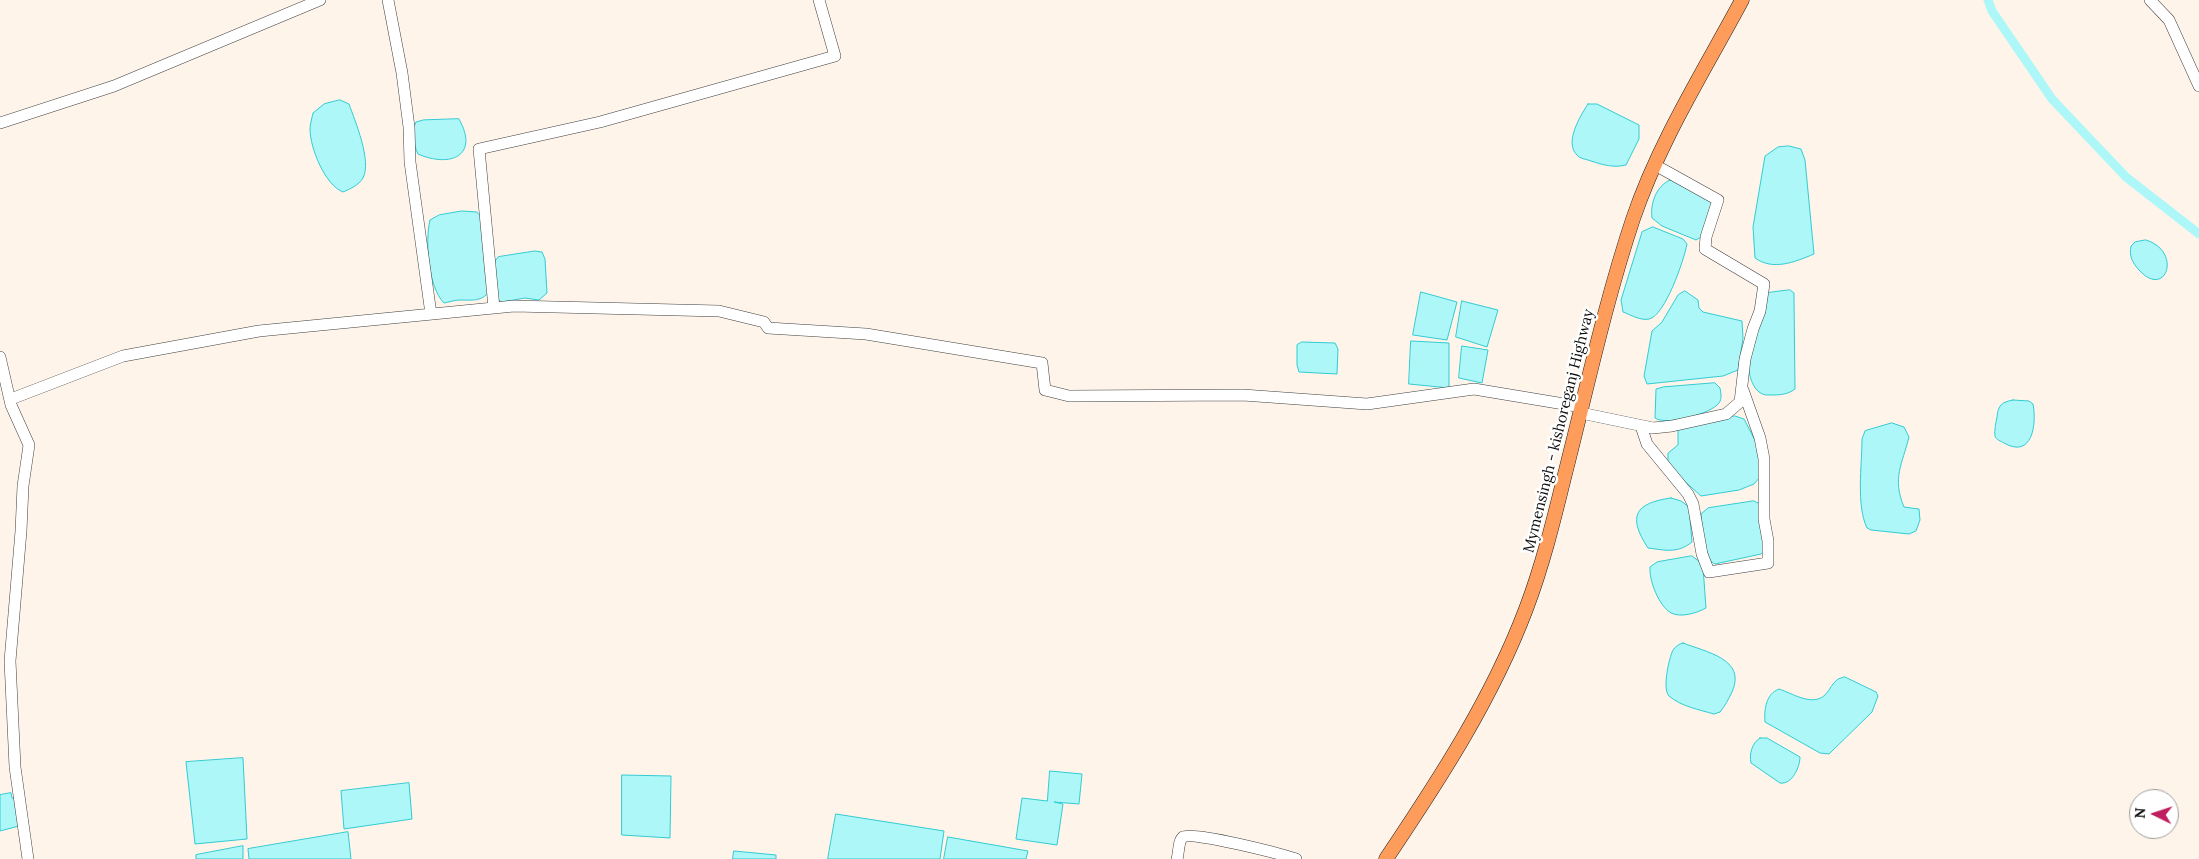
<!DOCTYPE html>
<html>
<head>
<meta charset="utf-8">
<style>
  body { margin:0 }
  #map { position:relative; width:2199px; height:859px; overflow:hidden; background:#fff4ea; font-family:Lora,serif }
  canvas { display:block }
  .north { position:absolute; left:2129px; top:789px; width:50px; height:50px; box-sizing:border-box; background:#fff; border:1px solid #9e9e9e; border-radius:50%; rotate:274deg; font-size:14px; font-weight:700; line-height:20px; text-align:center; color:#0c0c0c }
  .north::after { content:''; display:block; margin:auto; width:18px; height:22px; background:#c01f5f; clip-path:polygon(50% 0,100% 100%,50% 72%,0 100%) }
</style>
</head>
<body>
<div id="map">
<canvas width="2199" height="859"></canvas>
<div class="north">N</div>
</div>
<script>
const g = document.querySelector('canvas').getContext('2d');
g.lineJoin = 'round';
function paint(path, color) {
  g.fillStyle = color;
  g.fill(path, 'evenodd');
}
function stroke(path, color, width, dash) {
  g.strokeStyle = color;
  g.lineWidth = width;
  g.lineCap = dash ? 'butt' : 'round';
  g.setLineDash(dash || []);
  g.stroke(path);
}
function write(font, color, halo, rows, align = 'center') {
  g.font = font + ' Lora,serif';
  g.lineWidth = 5;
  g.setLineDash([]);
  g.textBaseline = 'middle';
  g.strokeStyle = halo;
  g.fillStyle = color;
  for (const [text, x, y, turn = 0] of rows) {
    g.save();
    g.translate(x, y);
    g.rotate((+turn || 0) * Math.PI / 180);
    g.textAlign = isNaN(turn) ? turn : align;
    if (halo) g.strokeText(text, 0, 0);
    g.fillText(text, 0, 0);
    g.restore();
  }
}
const water = new Path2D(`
  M340 100 349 104C355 121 372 161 363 178 359 185 350 189 343 192 325 185 310 148 310 129 310 124 312 118 313 113L324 104Z
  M1588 104H1597L1639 125V139L1626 165C1614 168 1603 165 1591 161 1586 159 1580 159 1577 155 1564 143 1580 116 1588 104Z
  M459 119C480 156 450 168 418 154 413 144 411 132 416 122L423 120Z
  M1789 146 1801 149 1805 160 1814 254C1795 262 1773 271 1755 258L1753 227 1765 156 1778 147Z
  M1670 180H1675L1713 201 1701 237 1696 240 1662 226 1652 218C1650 204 1656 186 1670 180Z
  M462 211 477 212 482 218 489 291C483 302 471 300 460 300 455 300 449 302 444 303 428 287 425 241 430 220L439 215Z
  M1653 227 1683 239 1687 244C1684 260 1665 316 1649 319 1641 321 1631 315 1623 312L1621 300 1642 232Z
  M2146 240C2183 251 2166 300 2139 270 2132 262 2129 256 2131 246L2135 242Z
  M535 251 542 252 545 259 547 293 539 300 525 298 502 302 498 300 493 264 498 257Z
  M1790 290 1794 293V299L1795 389C1787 395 1779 395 1769 395 1753 396 1748 374 1748 360 1749 344 1762 310 1767 293Z
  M1685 291 1698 300 1699 308 1703 312 1742 321 1743 338 1738 370 1723 376 1647 384 1644 376 1652 331 1662 322 1678 295Z
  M1421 292 1457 302 1447 340 1413 335Z
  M1462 301 1498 310 1487 347 1456 337Z
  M1411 341 1449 343V388L1409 384Z
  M1302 342 1335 343 1338 349 1337 374 1299 372 1297 365V345Z
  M1462 346 1488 350 1482 383 1459 378Z
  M1715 383 1720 388C1721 393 1722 399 1719 403 1711 414 1666 426 1655 418L1656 389 1663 387Z
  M2013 400 2029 401 2033 404C2037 425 2032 459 2004 443 2001 441 1996 440 1995 436 1994 431 1996 422 1997 417 1998 405 2002 402 2013 400Z
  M1735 416 1744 419 1760 450 1759 478 1754 484 1739 490 1701 496 1673 471 1668 461V453L1678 445V429Z
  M1892 423 1904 427 1909 437C1902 465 1892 478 1904 507L1919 509 1920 520 1916 531 1909 534 1871 530 1867 528C1856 505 1862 465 1862 439L1865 431Z
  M1671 498 1681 501 1689 507 1692 542C1677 554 1665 550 1648 548 1627 516 1635 503 1671 498Z
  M1754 501 1758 503 1762 517 1765 550 1761 554 1715 564C1701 557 1703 528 1701 514L1708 508Z
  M1692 556 1700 562 1703 567 1706 608C1697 613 1681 618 1671 613 1659 606 1649 581 1650 567L1657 562Z
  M1683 643C1706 652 1747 659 1732 692 1728 700 1725 706 1720 712L1714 714C1700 710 1680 706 1669 696 1662 689 1669 658 1673 650 1676 646 1679 644 1683 643Z
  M1845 677 1876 692 1878 696 1872 712 1829 754 1820 753 1765 722C1764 709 1766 694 1779 689 1792 693 1812 707 1825 695 1830 690 1832 683 1838 679Z
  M1760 738H1767L1800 757C1800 767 1792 785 1780 783L1751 763C1749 754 1752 743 1760 738Z
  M243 758 247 839 195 844 186 762Z
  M1050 771 1082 774 1079 804 1054 802 1063 804 1057 845 1016 839 1022 798 1047 801Z
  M622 775 671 776 670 838 622 835Z
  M409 783 412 819 344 829 341 791Z
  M11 793 12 798 16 799 19 826 0 831V795Z
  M836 814 944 831 940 859H828Z
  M348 832 351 859H249L248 849Z
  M948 837 1028 851 1026 859H944Z
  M243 846V859H196V855Z
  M734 851 776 855V859H733Z`);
paint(water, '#adf7f8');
stroke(water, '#31cbd2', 1);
stroke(new Path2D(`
  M1988 0 1992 11 2052 99 2126 177 2199 234`), '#adf7f8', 9);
const minor = new Path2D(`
  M388 0 402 73 409 127 410 162 431 314
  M2150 0 2169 20 2199 86
  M0 123 114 86 320 0
  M494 308 479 149 600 122 835 56 819 0
  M0 357 11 405 29 445 23 486 21 531 10 661 15 767 28 859
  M11 399 123 356 259 331 514 306 719 311 764 322 768 328 866 334 1042 363 1045 390 1069 396 1243 395 1367 404 1474 389 1582 407
  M1581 413 1653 428 1672 426 1726 414 1740 402 1745 359 1753 329 1760 311 1764 284 1705 249 1706 237 1718 200 1655 165
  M1641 426 1647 444 1688 494 1693 504 1702 554 1709 572 1768 563V541L1764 519V459L1760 438 1743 390
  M1177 859C1179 853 1178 841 1183 837 1193 831 1281 854 1296 859`);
const major = new Path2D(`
  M1386 859C1439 780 1492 699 1526 609 1542 567 1553 523 1564 478 1586 392 1605 303 1633 219 1659 142 1704 71 1742 0`);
stroke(minor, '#3f3f3f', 12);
stroke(major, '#1d1d1d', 15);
stroke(minor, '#fff', 11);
stroke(major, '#fe9d5b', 14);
write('15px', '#0c0c0c', '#fff', [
  ["Mymensingh - kishoreganj Highway",1559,431,-76]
]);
</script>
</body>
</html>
